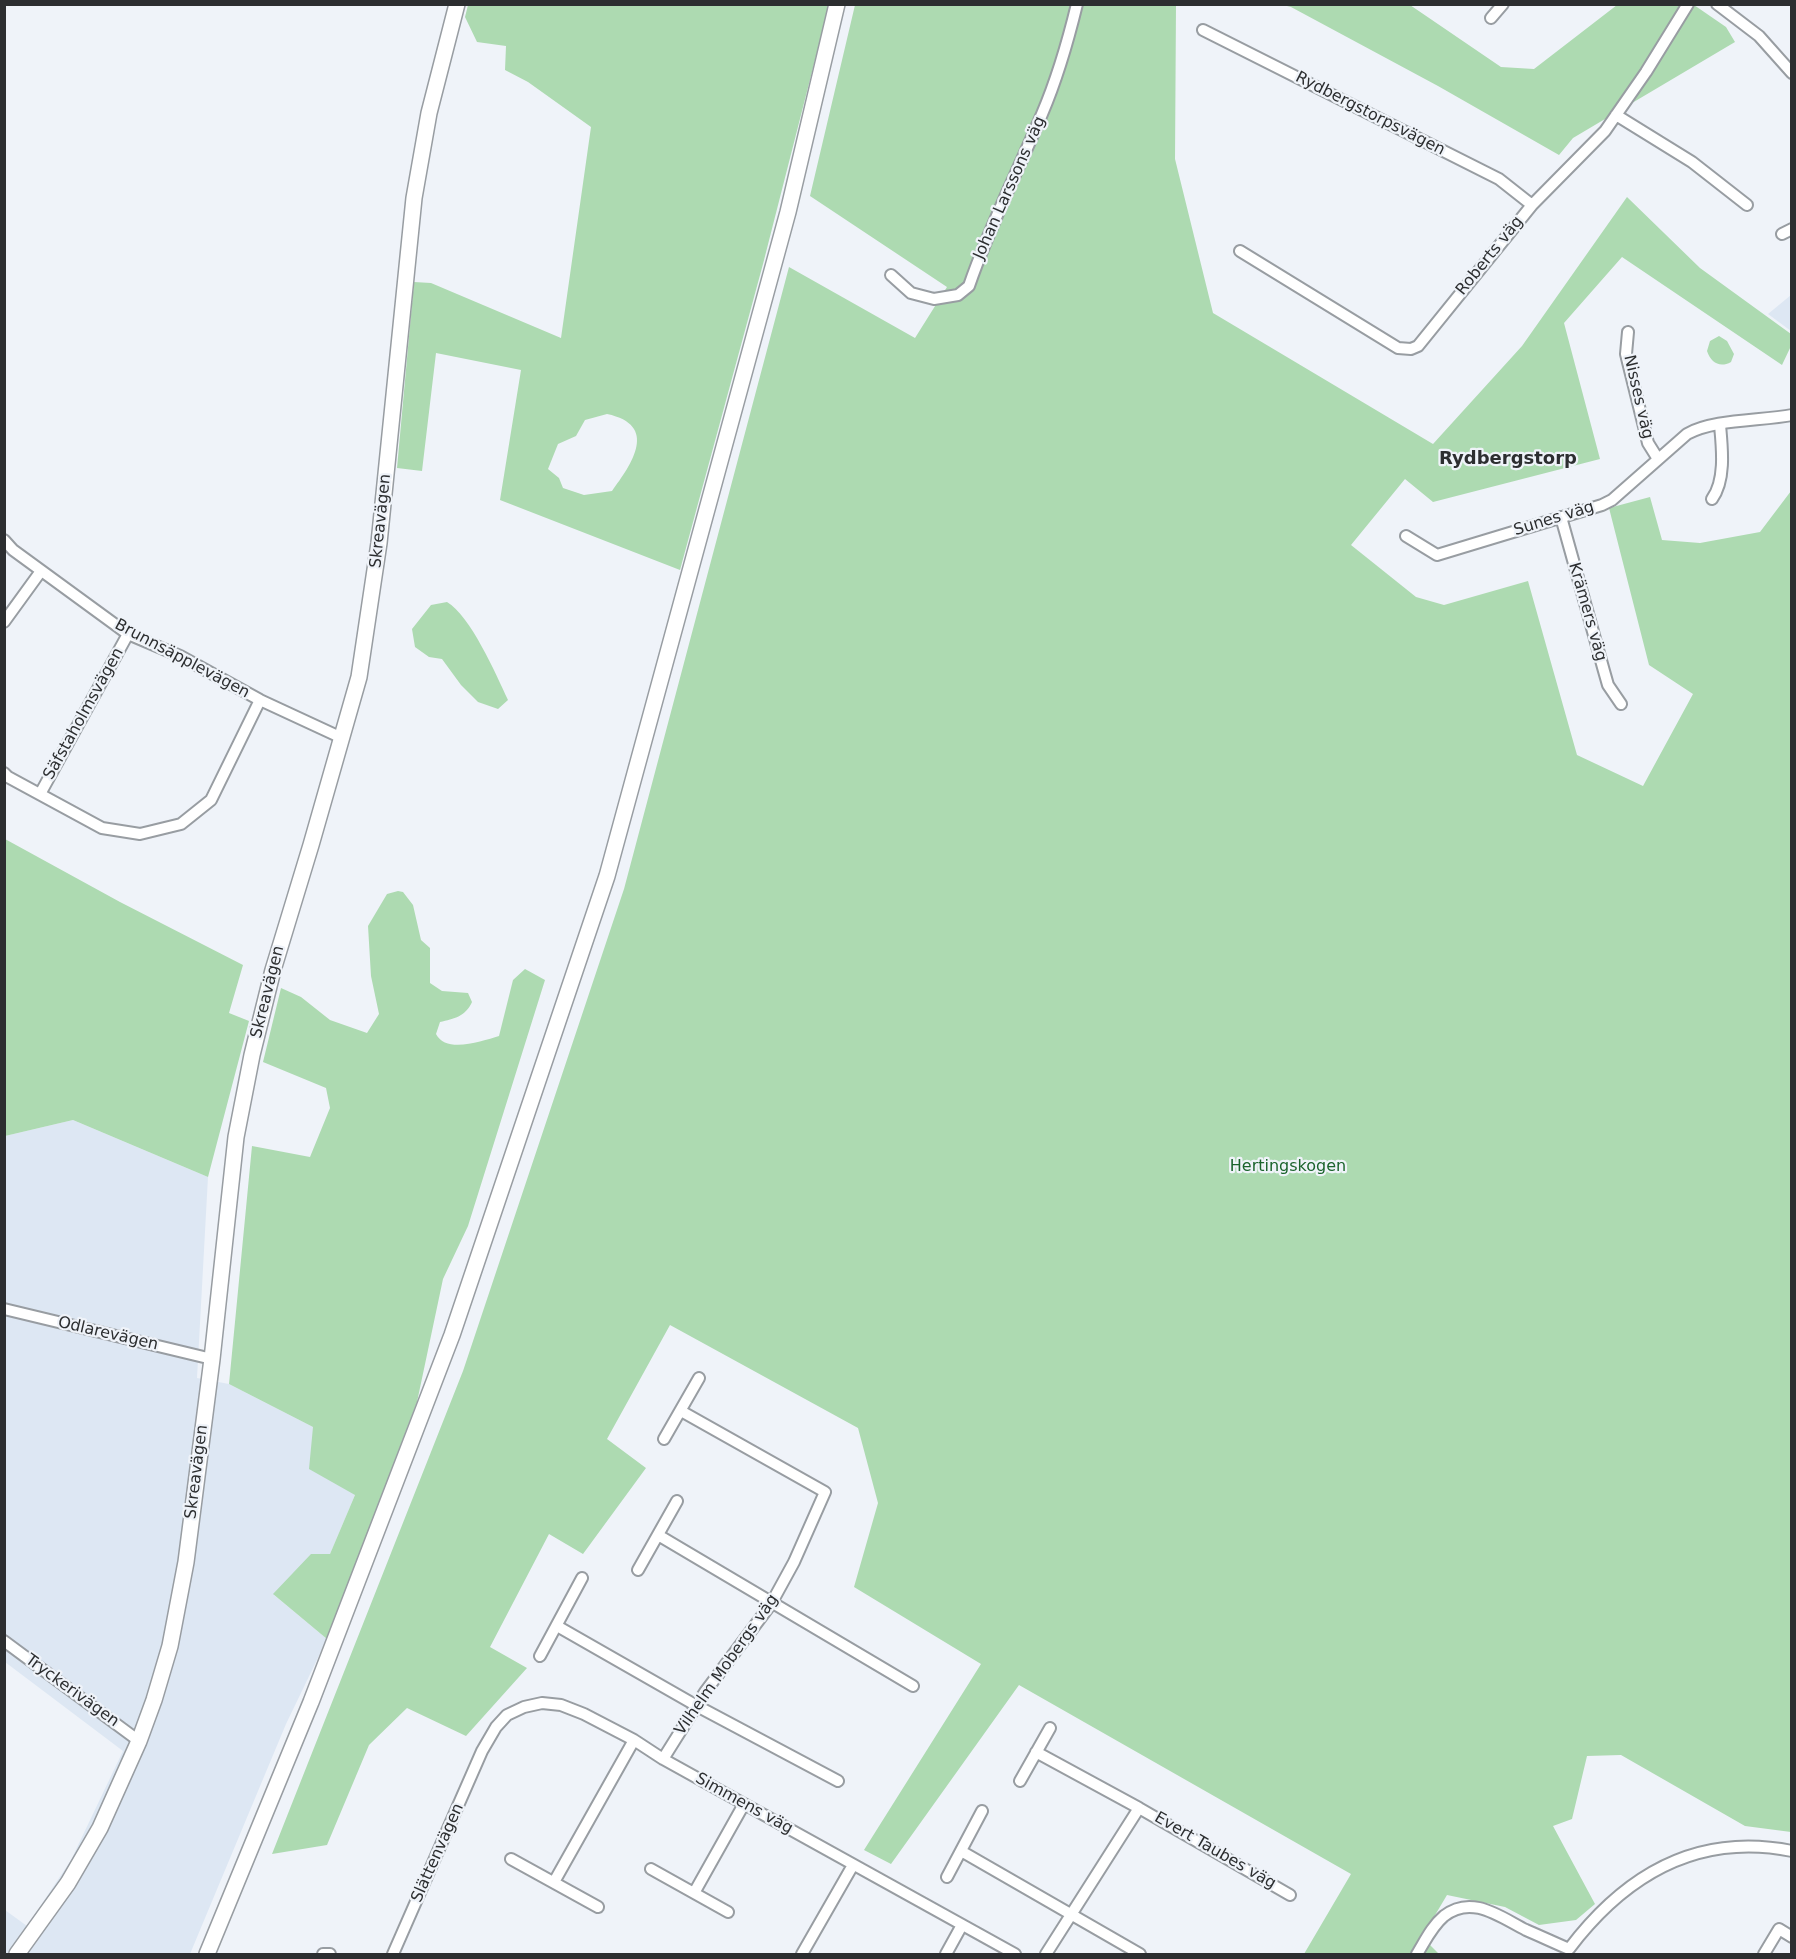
<!DOCTYPE html>
<html>
<head>
<meta charset="utf-8">
<style>
  body { margin:0 }
  #map { position:relative; width:1796px; height:1959px; overflow:hidden; background:#eff3f9; font-family:"DejaVu Sans",sans-serif }
  canvas { display:block }
  .frame { position:absolute; inset:0; border:6px solid #2c2e30; pointer-events:none }
</style>
</head>
<body>
<div id="map">
<canvas width="1796" height="1959"></canvas>
<div class="frame"></div>
</div>
<script>
const g = document.querySelector('canvas').getContext('2d');
g.lineJoin = 'round';
function paint(path, color) {
  g.fillStyle = color;
  g.fill(path, 'evenodd');
}
function stroke(path, color, width, dash) {
  g.strokeStyle = color;
  g.lineWidth = width;
  g.lineCap = dash ? 'butt' : 'round';
  g.setLineDash(dash || []);
  g.stroke(path);
}
function write(font, color, halo, rows, align = 'center') {
  g.font = font + ' "DejaVu Sans",sans-serif';
  g.lineWidth = 4.5;
  g.setLineDash([]);
  g.textBaseline = 'middle';
  g.strokeStyle = halo;
  g.fillStyle = color;
  for (const [text, x, y, turn = 0] of rows) {
    g.save();
    g.translate(x, y);
    g.rotate((+turn || 0) * Math.PI / 180);
    g.textAlign = isNaN(turn) ? turn : align;
    if (halo) g.strokeText(text, 0, 0);
    g.fillText(text, 0, 0);
    g.restore();
  }
}
paint(new Path2D(`
  M1791 295V331L1768 314Z
  M73 1120 208 1177 197 1378 229 1384 313 1427 355 1495 330 1554 274 1595 327 1639 286 1724 190 1954H5V1910L27 1926 71 1860 123 1751 5 1662V1136Z`), '#dde7f3');
paint(new Path2D(`
  M468 5H829L763 264 680 570 500 500 521 370 436 353 422 471 397 468 414 282 431 283 561 338 591 127 528 82 505 70 506 46 477 42 465 17ZM607 414C659 425 632 464 612 491L584 495 563 488 559 478 548 469 558 444 576 436 585 420Z
  M855 5H1176L1175 159 1213 313 1433 444 1522 346 1627 197 1700 268 1791 334V346L1782 365 1622 257 1564 323 1600 459 1433 502 1405 479 1351 545 1416 597 1444 605 1528 581 1577 755 1643 786 1693 694 1649 665 1609 508 1650 497 1662 540 1700 543 1760 532 1791 491V1832L1745 1826 1621 1755 1587 1756 1572 1819 1553 1826 1595 1904 1576 1920 1539 1925 1505 1907 1447 1895 1422 1937 1439 1954H1304L1351 1874 1019 1685 891 1864 864 1850 981 1664 854 1587 878 1503 858 1428 670 1325 607 1439 646 1468 583 1554 549 1534 490 1647 527 1668 466 1736 407 1708 369 1745 327 1845 272 1854 463 1371 624 889 789 267 915 338 947 287 810 196Z
  M1283 5H1410L1501 67 1534 69 1617 5H1694L1726 27 1735 42 1573 138 1559 155 1438 86 1291 7Z
  M1719 336 1727 341 1734 354 1731 362C1720 368 1711 363 1707 351L1710 341Z
  M447 602C470 615 496 674 508 700L498 709 478 702 461 685 442 659 429 657 415 647 412 629 431 605Z
  M5 839 120 902 243 965 229 1013 249 1021 208 1177 73 1120 5 1136Z
  M398 891 403 892 413 905 421 940 430 948V983L442 991 468 993 472 1002C466 1016 454 1019 440 1022L436 1034C446 1054 482 1041 499 1036L513 980 525 969 545 980 468 1226 443 1279 417 1402 327 1639 273 1594 311 1554H330L355 1495 309 1469 313 1427 229 1384 252 1146 310 1157 330 1108 326 1088 263 1062 281 988 301 997 330 1020 367 1033 379 1014 371 976 368 926 387 894Z`), '#addab1');
const street = new Path2D(`
  M1717 4 1759 36 1792 73
  M1491 18 1503 4
  M1203 30 1499 179 1532 205
  M1616 115 1692 162 1747 205
  M1782 234 1792 229
  M1240 251 1398 348 1411 349 1418 346 1532 205 1605 131 1646 72 1688 4
  M891 275 911 293 934 299 958 295 969 286C989 227 1018 171 1042 114 1057 79 1068 41 1077 4
  M1628 332 1626 354 1648 443 1658 459
  M1712 499C1726 480 1722 447 1720 425
  M1561 517 1604 671 1608 685 1621 704
  M1406 536 1437 555 1602 505 1612 500 1687 434C1713 419 1761 421 1792 415
  M4 540 13 550 128 634 180 656 260 700 342 738
  M4 622 41 571
  M4 773 8 777 102 828 140 834 181 824 211 800 260 700
  M40 794 128 634
  M4 1309 212 1359
  M664 1439 699 1378
  M658 1535 913 1686
  M638 1570 677 1501
  M557 1626 697 1706 838 1781
  M4 1641 139 1741
  M540 1656 582 1578
  M1036 1752 1139 1808 1290 1895
  M663 1759 705 1692 771 1604 794 1562 825 1492 681 1411
  M1020 1781 1050 1728
  M961 1851 1140 1954
  M511 1859 598 1907
  M651 1869 728 1912
  M947 1877 982 1811
  M554 1882 634 1740
  M694 1893 744 1804
  M323 1954H330
  M393 1954 482 1751 496 1727 507 1715 524 1707 542 1703 561 1705 584 1714 634 1740 663 1759 1015 1954
  M802 1954 853 1865
  M946 1954 962 1925
  M1046 1954 1139 1808
  M1417 1954C1425 1941 1432 1926 1444 1916 1472 1894 1500 1917 1526 1930 1540 1936 1555 1943 1569 1949 1625 1875 1697 1832 1792 1851
  M1764 1954 1779 1929 1792 1937`);
const secondary = new Path2D(`
  M17 1954 68 1883 100 1828 139 1741 154 1700 170 1646 186 1562 212 1359 236 1137 252 1055 273 970 311 845 359 677 379 543 414 198 429 113 457 4
  M207 1954 311 1702 452 1335 607 876 788 212 837 4`);
stroke(street, '#989da2', 14);
stroke(secondary, '#989da2', 18);
stroke(street, '#fff', 10);
stroke(secondary, '#fff', 15);
write('16px', '#2c2e30', '#eff3f9', [
  ["Rydbergstorpsvägen",1370,114,27],
  ["Johan Larssons väg",1010,188,-66],
  ["Roberts väg",1490,256,-51],
  ["Nisses väg",1638,397,77],
  ["Sunes väg",1554,519,-17],
  ["Skreavägen",381,521,-84],
  ["Krämers väg",1587,612,74],
  ["Brunnsäpplevägen",182,659,28],
  ["Säfstaholmsvägen",84,714,-61],
  ["Skreavägen",268,992,-76],
  ["Odlarevägen",108,1334,13],
  ["Skreavägen",197,1472,-83],
  ["Vilhelm Mobergs väg",727,1665,-55],
  ["Tryckerivägen",72,1691,36],
  ["Simmens väg",744,1804,29],
  ["Evert Taubes väg",1215,1851,30],
  ["Slättenvägen",438,1853,-66]
]);
write('16px', '#1b642c', '#eff3f9', [
  ["Hertingskogen",1288,1167]
]);
write('bold 18px', '#2c2e30', '#eff3f9', [
  ["Rydbergstorp",1508,459]
]);
</script>
</body>
</html>
